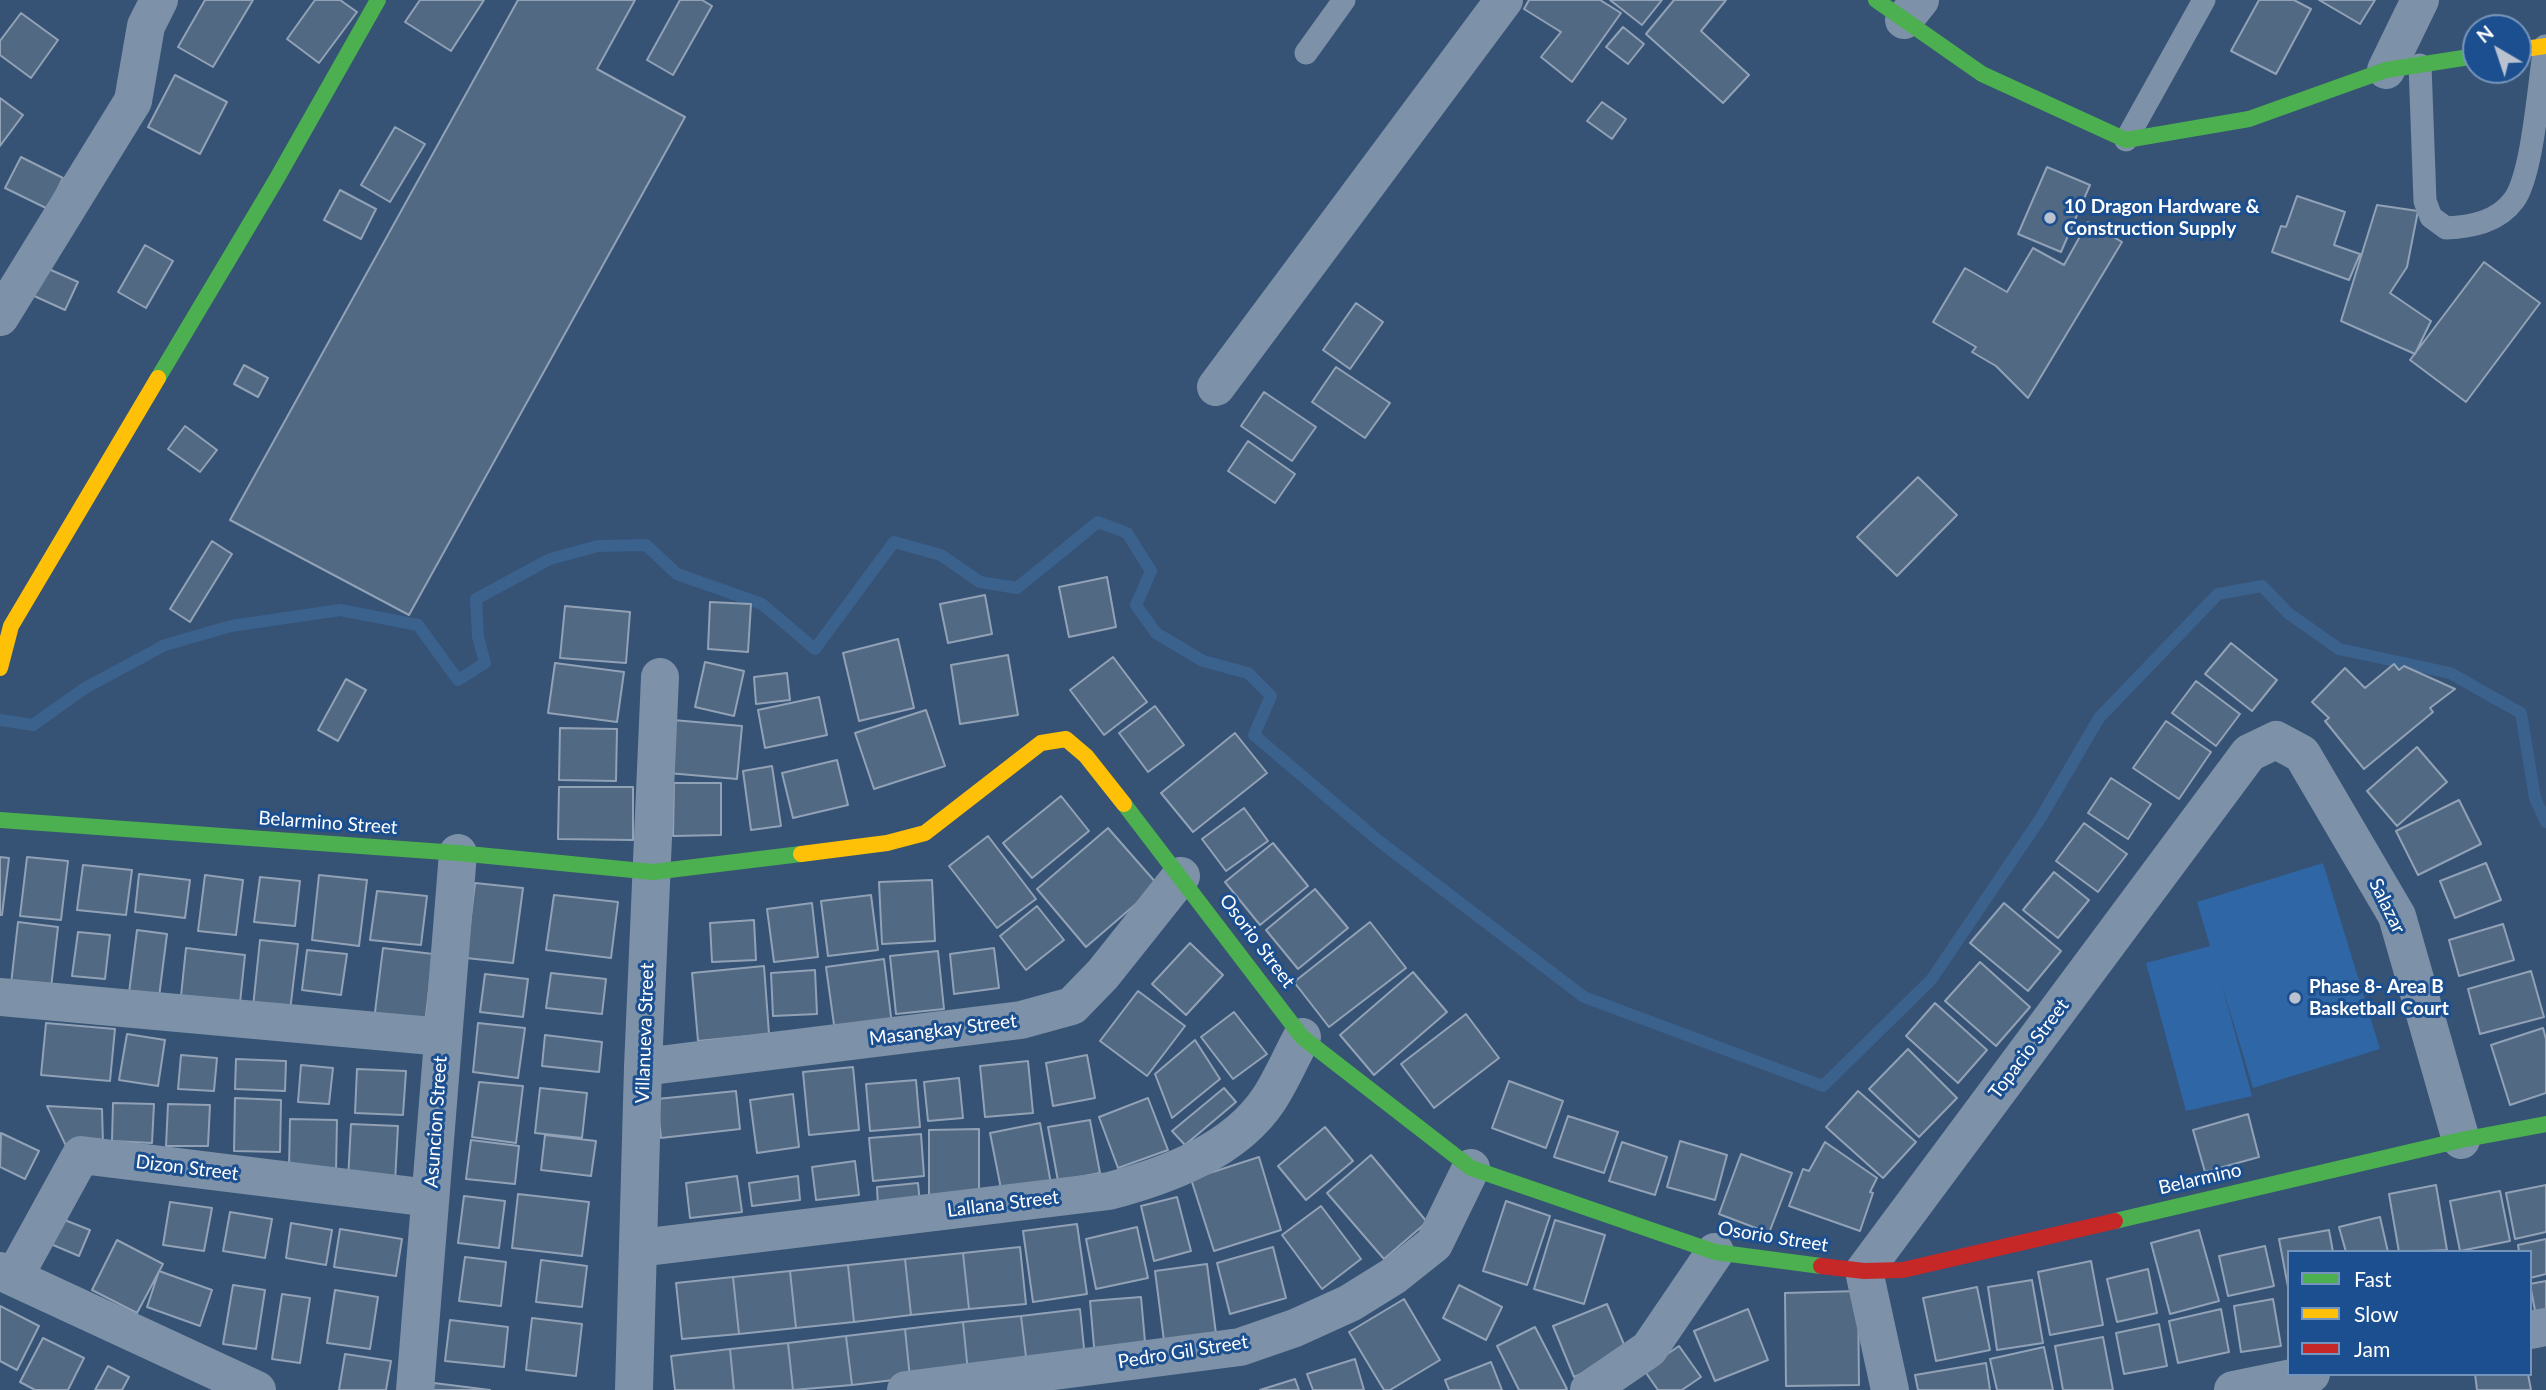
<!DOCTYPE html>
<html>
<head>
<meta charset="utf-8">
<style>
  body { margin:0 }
  #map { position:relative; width:2546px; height:1390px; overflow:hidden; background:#365274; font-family:Lato,sans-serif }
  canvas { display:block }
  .legend { position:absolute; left:2287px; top:1250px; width:245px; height:126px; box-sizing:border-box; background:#1b4f8f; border:2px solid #7695bc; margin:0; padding:9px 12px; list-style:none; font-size:21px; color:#fff }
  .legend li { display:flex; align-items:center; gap:14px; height:35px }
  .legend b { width:35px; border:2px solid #7695bc }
  .north { position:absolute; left:2462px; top:14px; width:70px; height:70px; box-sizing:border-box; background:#1b4f8f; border:2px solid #7695bc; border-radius:50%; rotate:321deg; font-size:19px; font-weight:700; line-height:28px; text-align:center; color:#fff }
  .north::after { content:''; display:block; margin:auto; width:24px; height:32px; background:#b9c2ce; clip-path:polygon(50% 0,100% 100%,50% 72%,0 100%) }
</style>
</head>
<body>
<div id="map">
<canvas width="2546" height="1390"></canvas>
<ul class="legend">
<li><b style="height:9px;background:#4caf50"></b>Fast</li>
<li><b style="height:9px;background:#ffc107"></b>Slow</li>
<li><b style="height:9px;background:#c62828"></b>Jam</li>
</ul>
<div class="north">N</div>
</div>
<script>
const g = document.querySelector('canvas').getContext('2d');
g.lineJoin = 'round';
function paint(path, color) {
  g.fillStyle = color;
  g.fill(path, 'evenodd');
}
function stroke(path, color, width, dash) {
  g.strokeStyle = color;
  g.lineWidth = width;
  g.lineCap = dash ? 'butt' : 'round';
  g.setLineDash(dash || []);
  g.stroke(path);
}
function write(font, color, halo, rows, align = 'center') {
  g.font = font + ' Lato,sans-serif';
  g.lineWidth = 6;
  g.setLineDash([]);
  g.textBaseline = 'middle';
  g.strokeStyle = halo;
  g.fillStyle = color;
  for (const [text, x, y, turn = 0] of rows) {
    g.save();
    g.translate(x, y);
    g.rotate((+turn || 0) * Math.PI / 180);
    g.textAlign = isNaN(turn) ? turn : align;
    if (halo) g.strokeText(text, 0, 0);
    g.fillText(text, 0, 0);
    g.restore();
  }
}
paint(new Path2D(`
  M2323 863 2380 1049 2253 1088 2222 985 2252 1096 2186 1111 2146 963 2210 946 2197 902Z`), '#2f66a5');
stroke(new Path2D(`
  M0 720 33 725 85 688 165 645 231 626 340 610 418 625 458 680 485 663 478 637 476 599 550 559 598 546 646 545 677 574 762 604 815 649 894 542 941 555 980 582 1017 588 1098 522 1127 533 1151 571 1136 605 1156 633 1203 661 1248 673 1271 696 1254 735 1379 841 1584 997 1823 1086 1931 980 2040 819 2099 718 2218 594 2262 586 2288 613 2339 649 2450 673 2521 713 2535 798 2546 822`), '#3b618d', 12);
const building = new Path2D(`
  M205 0H253L213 67 178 47Z
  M315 0H340L357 12 319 63 287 39Z
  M420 0H484L451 51 405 22Z
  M518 0H635L597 69 685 117 409 615 230 520Z
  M680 0H702L712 6 673 75 647 60Z
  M1529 0H1600L1621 13 1572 82 1541 57 1561 32 1524 9Z
  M1610 0H1662L1642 25Z
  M1674 0H1726L1701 31 1749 75 1723 103 1646 34Z
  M2259 0H2294L2311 9 2276 74 2231 51Z
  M2319 0H2375L2360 24Z
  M21 13 58 40 31 78 0 55V41Z
  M1623 27 1644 44 1628 64 1606 47Z
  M175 75 227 102 200 154 148 127Z
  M0 98 23 115 0 146Z
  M1602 102 1626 119 1612 139 1587 121Z
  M395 127 425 144 390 202 361 185Z
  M21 157 63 178 48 209 5 188Z
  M2047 167 2090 185 2061 252 2018 234Z
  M340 190 376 209 361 239 324 220Z
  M2297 196 2345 212 2334 245 2360 254 2349 280 2272 252 2281 226 2286 227Z
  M2377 205 2418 211 2407 267 2390 293 2431 321 2415 354 2341 321Z
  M2088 222 2122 242 2028 398 1996 366 1972 352 1976 347 1933 322 1965 268 2007 292 2033 248 2064 265Z
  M145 245 173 261 146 308 118 292Z
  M33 262 78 282 65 310 21 290Z
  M2484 262 2540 303 2466 402 2410 360Z
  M1356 303 1383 322 1350 369 1323 350Z
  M244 365 268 378 258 397 234 384Z
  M1336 367 1390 403 1365 438 1312 402Z
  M1264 392 1316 427 1292 461 1241 426Z
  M185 426 217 450 200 472 168 449Z
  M1248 441 1295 474 1275 503 1228 471Z
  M1918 477 1957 515 1897 576 1857 537Z
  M212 541 232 554 190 622 170 609Z
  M1107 577 1116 627 1069 637 1059 587Z
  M985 595 992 634 948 643 940 604Z
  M710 602 751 604 748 652 708 649Z
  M565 606 630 612 626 663 560 658Z
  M898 639 914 708 859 721 843 653Z
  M2231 643 2277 680 2252 711 2205 674Z
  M1008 655 1018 715 960 724 951 665Z
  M1113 657 1147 702 1104 735 1070 690Z
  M705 662 744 671 734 716 695 707Z
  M555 663 624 672 617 722 548 713Z
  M2394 664 2399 670 2404 666 2455 689 2430 708 2433 712 2364 769 2325 721 2329 718 2312 702 2345 668 2365 688Z
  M787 673 790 700 756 704 754 677Z
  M346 679 366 690 338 741 318 730Z
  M2196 681 2240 714 2216 746 2172 713Z
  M819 697 827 735 765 748 758 710Z
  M1155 706 1184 745 1148 772 1119 733Z
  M926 710 945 766 874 789 855 733Z
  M673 720 742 726 737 779 668 773Z
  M2166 721 2211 752 2179 799 2133 768Z
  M560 728 617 729 616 781 559 780Z
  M1235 733 1267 773 1193 832 1161 793Z
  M2417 747 2447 782 2397 826 2367 791Z
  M837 760 848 805 793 818 782 773Z
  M772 766 781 826 751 830 743 771Z
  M2111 778 2151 804 2128 839 2088 813Z
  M674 783H721V835L673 836Z
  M559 787H633V840L558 839Z
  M1061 796 1089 831 1032 878 1003 843Z
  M2459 800 2481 844 2418 875 2396 831Z
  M1244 808 1268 841 1226 871 1202 839Z
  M2084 823 2127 854 2098 892 2056 861Z
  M1108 828 1158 885 1086 947 1037 889Z
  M988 836 1036 899 997 928 949 866Z
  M1273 843 1308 886 1260 925 1225 882Z
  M0 857 9 858 2 915H0Z
  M27 857 68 861 61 920 20 916Z
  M2486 863 2501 900 2455 918 2440 881Z
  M83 865 132 870 126 915 77 910Z
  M2054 872 2089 900 2058 938 2023 910Z
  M139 874 190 880 185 918 135 912Z
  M205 875 243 880 236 935 198 931Z
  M319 875 367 880 359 946 312 940Z
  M260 877 300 881 295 926 254 922Z
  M932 880 935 941 882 944 879 882Z
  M475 883 523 888 513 963 466 958Z
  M1315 889 1348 928 1298 969 1266 930Z
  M377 891 427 896 421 945 370 940Z
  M554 895 618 902 611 958 546 950Z
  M871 895 878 950 828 956 821 901Z
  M812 903 818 957 774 962 767 909Z
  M2004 903 2061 951 2028 991 1970 943Z
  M1037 906 1064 940 1026 970 1000 936Z
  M754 920 756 960 712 962 710 923Z
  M18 922 58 927 51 988 11 984Z
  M1370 922 1406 968 1329 1027 1294 982Z
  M2503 924 2514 960 2459 976 2449 940Z
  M137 930 167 934 159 997 129 993Z
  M78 932 110 935 105 979 72 976Z
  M260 940 298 944 290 1011 253 1007Z
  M1190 943 1223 975 1186 1015 1152 984Z
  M186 948 245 955 240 1003 181 996Z
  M383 948 433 954 425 1025 374 1020Z
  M994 948 999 988 954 994 950 954Z
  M307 950 347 954 341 995 302 990Z
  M938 951 944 1009 896 1014 890 956Z
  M884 959 892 1025 835 1032 826 967Z
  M1980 962 2030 1007 1996 1046 1945 1001Z
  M764 966 769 1034 698 1041 692 973Z
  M815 970 817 1014 773 1016 771 973Z
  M2531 971 2544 1017 2480 1034 2468 989Z
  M1413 972 1447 1012 1374 1075 1340 1035Z
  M551 973 606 979 602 1014 546 1008Z
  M485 974 528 979 523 1017 480 1012Z
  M1138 991 1185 1026 1147 1076 1100 1041Z
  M1935 1003 1987 1050 1958 1083 1906 1036Z
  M1234 1012 1267 1054 1233 1079 1201 1037Z
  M1466 1014 1499 1058 1434 1108 1401 1064Z
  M46 1023 115 1029 110 1081 41 1075Z
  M478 1023 525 1028 518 1078 473 1072Z
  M2543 1028 2546 1039V1093L2510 1105 2491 1045Z
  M127 1034 165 1040 158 1086 119 1080Z
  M545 1035 602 1042 599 1072 542 1066Z
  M1195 1040 1220 1079 1172 1118 1155 1074Z
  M1908 1049 1957 1098 1919 1137 1869 1089Z
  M181 1055 217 1058 214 1091 178 1089Z
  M1087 1055 1095 1098 1053 1106 1046 1063Z
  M236 1059 286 1061 285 1091 235 1089Z
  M1028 1061 1033 1113 985 1117 980 1066Z
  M301 1065 333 1068 329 1104 298 1102Z
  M853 1067 859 1130 809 1135 803 1072Z
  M357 1069 406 1071 403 1115 355 1113Z
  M959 1078 963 1118 928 1121 924 1082Z
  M916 1080 920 1127 870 1131 866 1084Z
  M1509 1081 1563 1101 1546 1148 1492 1128Z
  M479 1082 523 1086 516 1143 472 1137Z
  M540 1088 587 1093 582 1138 535 1133Z
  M1224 1088 1236 1102 1185 1145 1172 1131Z
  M736 1091 740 1129 661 1138 657 1099Z
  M1858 1091 1916 1142 1883 1178 1826 1127Z
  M793 1094 799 1147 757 1153 750 1100Z
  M235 1098 281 1100 280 1152 234 1151Z
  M1148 1098 1168 1150 1118 1168 1099 1117Z
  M113 1103 154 1104 152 1143 112 1141Z
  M168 1104 210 1105 208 1146H166Z
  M47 1106 102 1109 103 1144 68 1150Z
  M2248 1114 2259 1157 2205 1172 2193 1130Z
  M1568 1116 1618 1132 1604 1173 1554 1157Z
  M290 1119 337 1120 336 1171 289 1170Z
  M1090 1120 1100 1173 1058 1181 1048 1127Z
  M1040 1123 1051 1184 1002 1194 990 1133Z
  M351 1124 398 1126 395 1182 348 1180Z
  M1325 1127 1353 1161 1306 1200 1278 1166Z
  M979 1129V1197L929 1198V1130Z
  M1 1133 39 1151 25 1179 0 1167Z
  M921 1134 924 1176 873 1181 869 1138Z
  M545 1135 596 1141 591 1176 541 1170Z
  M471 1140 519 1146 515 1184 466 1179Z
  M1680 1141 1727 1155 1715 1200 1667 1187Z
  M1622 1142 1667 1157 1655 1195 1609 1181Z
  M1825 1142 1877 1178 1870 1192 1873 1193 1860 1231 1789 1206 1803 1169 1809 1171Z
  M1741 1154 1792 1173 1769 1233 1719 1214Z
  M1371 1155 1427 1222 1384 1259 1327 1193Z
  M1259 1157 1281 1230 1214 1251 1191 1179Z
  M855 1161 859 1195 816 1200 812 1167Z
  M737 1176 742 1212 690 1218 686 1183Z
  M798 1176 800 1200 752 1206 749 1183Z
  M918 1183 920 1203 878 1207 877 1187Z
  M2436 1185 2447 1250 2399 1252 2389 1194Z
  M2546 1185V1232L2515 1239 2506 1193Z
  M2500 1191 2510 1241 2460 1251 2450 1201Z
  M518 1194 589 1202 582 1256 512 1248Z
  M464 1196 505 1201 499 1248 458 1243Z
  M1177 1197 1191 1251 1154 1261 1141 1206Z
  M1506 1201 1550 1216 1527 1285 1483 1271Z
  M170 1202 212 1208 204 1251 163 1245Z
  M1321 1206 1361 1259 1322 1289 1282 1235Z
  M230 1212 272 1219 265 1258 223 1251Z
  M57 1217 90 1230 79 1256 46 1242Z
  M2380 1217 2388 1252H2346L2339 1227Z
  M1555 1220 1605 1235 1584 1304 1534 1289Z
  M291 1223 332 1230 326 1265 286 1258Z
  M1077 1224 1087 1294 1033 1302 1023 1231Z
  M1137 1227 1148 1278 1096 1289 1086 1239Z
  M340 1229 402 1239 396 1276 334 1267Z
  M2199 1230 2219 1301 2170 1314 2151 1243Z
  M2329 1230 2333 1252H2289L2288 1287 2279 1239Z
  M2546 1239V1274L2530 1278V1252H2519L2518 1245Z
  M117 1240 163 1264 137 1313 92 1290Z
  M2265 1246 2274 1286 2228 1296 2219 1256Z
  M1020 1247 1026 1304 969 1309 963 1253Z
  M1273 1247 1286 1298 1230 1314 1217 1263Z
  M963 1253 969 1309 911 1315 905 1259Z
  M465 1257 506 1262 501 1306 459 1301Z
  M905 1259 911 1315 854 1322 848 1265Z
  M541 1260 587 1266 582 1307 536 1302Z
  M2091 1261 2103 1325 2050 1335 2038 1272Z
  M1207 1264 1216 1334 1164 1341 1155 1271Z
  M848 1265 854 1322 796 1328 790 1271Z
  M2148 1269 2157 1313 2117 1322 2107 1279Z
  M159 1271 212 1290 200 1326 147 1307Z
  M790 1271 796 1328 739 1334 733 1277Z
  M733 1277 739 1334 682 1339 676 1283Z
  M2032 1280 2043 1343 1997 1350 1988 1287Z
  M2546 1281V1314L2536 1316 2530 1284Z
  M233 1285 265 1290 256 1349 223 1344Z
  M1459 1285 1502 1307 1486 1340 1443 1318Z
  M1977 1287 1990 1350 1936 1361 1923 1298Z
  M335 1290 378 1297 370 1349 327 1343Z
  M1858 1291 1859 1385 1786 1386 1785 1293Z
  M282 1294 310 1298 300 1363 272 1359Z
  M1141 1297 1146 1353 1095 1358 1090 1301Z
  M1404 1299 1440 1360 1390 1390H1384L1349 1332Z
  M2273 1299 2281 1346 2241 1352 2234 1306Z
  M1607 1304 1628 1354 1574 1377 1553 1326Z
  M0 1306 39 1326 17 1370 0 1361Z
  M1080 1309 1085 1358 1027 1365 1021 1316Z
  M1748 1309 1768 1360 1715 1381 1694 1331Z
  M2221 1309 2229 1352 2178 1363 2169 1321Z
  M1021 1316 1027 1365 968 1372 963 1322Z
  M532 1318 582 1324 576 1376 526 1370Z
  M450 1320 508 1327 504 1367 445 1361Z
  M963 1322 968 1372 910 1378 905 1329Z
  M2159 1324 2167 1366 2124 1374 2116 1333Z
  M1535 1327 1567 1389 1564 1390H1519L1497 1346Z
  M905 1329 910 1378 852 1385 846 1336Z
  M846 1336 852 1385 793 1390 788 1343Z
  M2103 1337 2113 1390H2063L2055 1346Z
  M43 1338 84 1358 68 1390H35L20 1382Z
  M788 1343 793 1390H734L730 1349Z
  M1679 1346 1701 1377 1682 1390H1658L1644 1370Z
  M2044 1347 2053 1390H1997L1990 1359Z
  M730 1349 734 1390H675L671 1356Z
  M345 1354 391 1361 386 1390H339Z
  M1355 1359 1364 1390H1313L1307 1374Z
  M1491 1362 1502 1390H1449L1445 1380Z
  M1986 1363 1990 1390H1918L1915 1375Z
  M108 1366 129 1377 122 1390H95Z
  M2475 1374H2528L2531 1390H2477Z
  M1295 1379 1299 1390H1260Z
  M434 1383 490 1390H433Z`);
paint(building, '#526984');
stroke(building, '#92a2b6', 2);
stroke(new Path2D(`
  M1306 53 1344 0
  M2420 65 2425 201 2431 217 2446 228C2471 227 2498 222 2514 200 2533 174 2539 82 2545 46
  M2126 140 2204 0`), '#7d92a8', 23);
stroke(new Path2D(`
  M1904 20 1920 0
  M2386 70 2420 0
  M0 317 133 101 146 26 159 0
  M1216 387 1504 0
  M0 997 443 1037
  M643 1067 1021 1020 1072 1006 1103 974 1181 876
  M639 1248 1109 1191C1166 1176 1235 1151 1269 1099 1282 1079 1291 1057 1302 1037
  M0 1271 257 1390
  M14 1277 81 1155 430 1198
  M2530 1330 2546 1327
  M415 1390 458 853
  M634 1390 643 1067 660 677
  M906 1390 1240 1347 1295 1328 1350 1303 1395 1275 1434 1244 1471 1168
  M1589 1390 1649 1349 1715 1252
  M1890 1390 1864 1271 2249 753 2276 740 2302 754 2397 916 2461 1140
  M2233 1390 2311 1374`), '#7d92a8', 38);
stroke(new Path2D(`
  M1876 0 1982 74 2126 140 2249 119 2386 70 2476 56
  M158 378 276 180 378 0
  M1124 804 1302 1037 1471 1168 1715 1252 1821 1266
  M0 820 458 853 653 872 801 854
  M2115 1221 2461 1140 2546 1124`), '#4caf50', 16);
stroke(new Path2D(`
  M2518 50 2546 46
  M0 668 11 626 158 378
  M801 854 887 843 925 833 1041 743 1066 739 1086 756 1124 804`), '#ffc107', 16);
stroke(new Path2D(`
  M1821 1266 1864 1271 1903 1270 2115 1221`), '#c62828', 16);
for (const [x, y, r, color] of [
  [2050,218,7,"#b9c2ce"],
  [2295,998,7,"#b9c2ce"]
]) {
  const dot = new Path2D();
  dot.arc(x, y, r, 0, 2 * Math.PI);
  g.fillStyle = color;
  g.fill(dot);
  stroke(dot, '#1b4f8f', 2.5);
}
write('bold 19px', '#fff', '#1b4f8f', [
  ["10 Dragon Hardware &",2064,207],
  ["Construction Supply",2064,229],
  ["Phase 8- Area B",2309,987],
  ["Basketball Court",2309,1009]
], 'left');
write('19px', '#fff', '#1b4f8f', [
  ["Belarmino Street",328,823,4],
  ["Salazar",2387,906,64],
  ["Osorio Street",1257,941,53],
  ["Masangkay Street",943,1030,-7],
  ["Villanueva Street",645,1033,-88],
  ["Topacio Street",2029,1049,-53],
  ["Asuncion Street",436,1122,-86],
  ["Dizon Street",187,1168,7],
  ["Belarmino",2200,1179,-13],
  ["Lallana Street",1003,1204,-7],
  ["Osorio Street",1773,1237,9],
  ["Pedro Gil Street",1183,1352,-9]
]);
</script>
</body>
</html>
